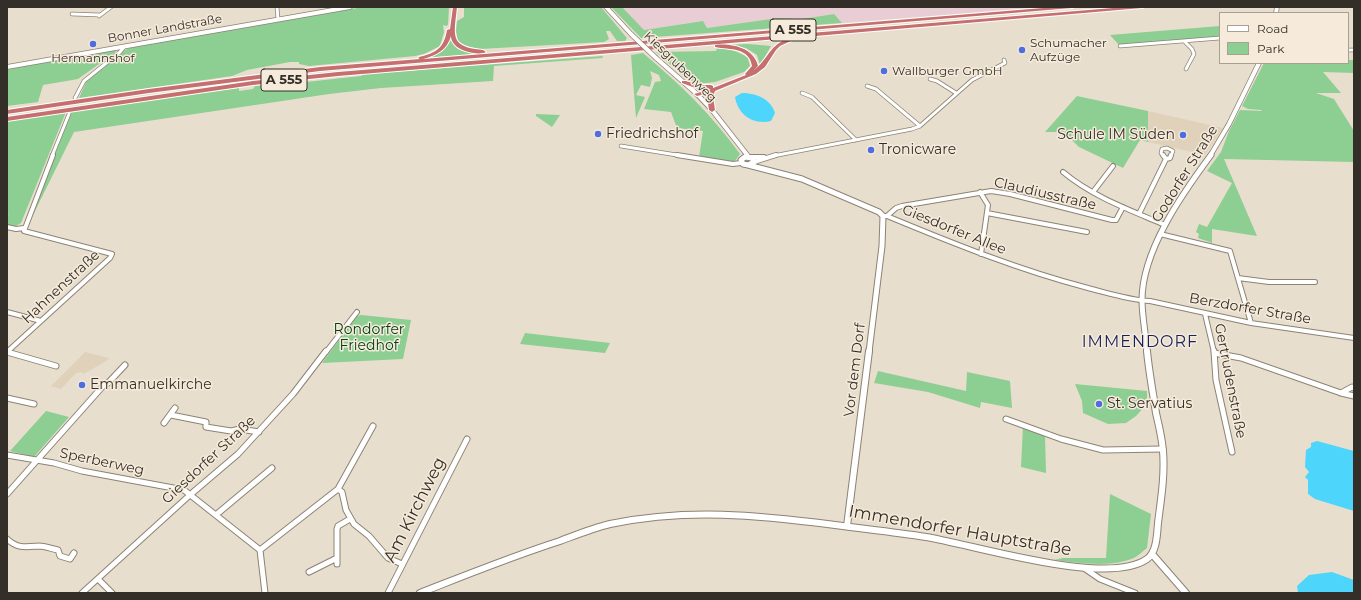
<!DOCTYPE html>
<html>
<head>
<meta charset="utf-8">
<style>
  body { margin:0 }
  #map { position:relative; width:1361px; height:600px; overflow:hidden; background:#e8dece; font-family:Montserrat,sans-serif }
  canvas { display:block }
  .frame { position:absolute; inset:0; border:8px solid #332f28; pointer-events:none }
  .legend { position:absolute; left:1219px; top:12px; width:130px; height:52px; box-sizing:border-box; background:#f6ebdb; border:1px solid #a8a093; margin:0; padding:5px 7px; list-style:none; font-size:12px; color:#332f28 }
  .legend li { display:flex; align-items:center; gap:8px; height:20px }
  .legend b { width:20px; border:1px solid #a8a093 }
</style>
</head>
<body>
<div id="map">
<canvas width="1361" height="600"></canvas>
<div class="frame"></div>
<ul class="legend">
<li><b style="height:5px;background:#fff"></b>Road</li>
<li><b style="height:11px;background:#8dce92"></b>Park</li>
</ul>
</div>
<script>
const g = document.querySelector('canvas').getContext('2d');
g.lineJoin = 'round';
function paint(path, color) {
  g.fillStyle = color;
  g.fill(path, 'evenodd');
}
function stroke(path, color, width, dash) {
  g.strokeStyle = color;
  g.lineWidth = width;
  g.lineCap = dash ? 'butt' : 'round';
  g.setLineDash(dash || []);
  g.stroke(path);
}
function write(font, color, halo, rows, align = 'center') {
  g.font = font + ' Montserrat,sans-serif';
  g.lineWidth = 3;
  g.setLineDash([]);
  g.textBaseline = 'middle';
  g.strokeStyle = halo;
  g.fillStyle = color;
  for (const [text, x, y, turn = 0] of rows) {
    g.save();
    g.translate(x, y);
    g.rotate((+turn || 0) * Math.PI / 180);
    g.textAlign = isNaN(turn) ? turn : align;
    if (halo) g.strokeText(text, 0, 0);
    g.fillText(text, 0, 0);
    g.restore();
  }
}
paint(new Path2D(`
  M622 7H1042L842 23 834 14 802 19 778 18 707 28 702 21 644 30Z`), '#e8ced4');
paint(new Path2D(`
  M1148 111 1223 128 1205 155 1148 142Z
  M85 352 109 358 105 362 83 374 82 372 76 373 61 389 51 386Z`), '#e0d1bb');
paint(new Path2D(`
  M363 7H449L448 25 446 26 443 25 444 32 440 46 424 54 415 56 309 66 299 64V62H290L247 70 232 76 79 98 87 80 125 50 132 47Z
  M464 7H601L627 38 625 41H617L610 31H606L609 39 604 42 480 49 466 46 458 41 456 31 457 21 464 17Z
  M611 7H622L644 30 703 21 707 28 778 18 802 19 834 14 842 23 641 38Z
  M1220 26V37L1119 45 1110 35Z
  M451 37 453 42 480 52 492 53 422 58C434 54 447 51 451 37Z
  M748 44 771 46 760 65 757 55 746 48 727 45Z
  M717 48C730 49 738 51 748 58L750 66 744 72 715 82 697 84 686 78 656 52 716 51Z
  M115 50 116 52 78 79 43 85 38 102 7 106V69Z
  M643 53C680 84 712 115 740 154L735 161 729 162 699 157 703 131 677 128 671 112 644 109 655 82 661 81 659 75 650 71 652 78 650 87 641 85 636 95 645 97 636 118 631 55Z
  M603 56 602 58 494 66 493 81 381 88 329 94 74 132 30 221 29 220 72 111 239 88V91L253 89 255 86 302 80 306 81V82L361 76 363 74Z
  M1348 60H1354V73L1323 72 1341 93H1316L1334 99 1354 131V162L1224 159 1257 236 1212 229V243L1198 238 1199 234 1196 232 1199 224 1207 227 1232 183 1207 171 1221 152 1229 131 1240 110 1262 111 1261 110 1248 109 1242 106 1264 63H1348Z
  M1077 96 1148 111V142L1140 140 1123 168 1079 147 1064 132H1045Z
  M66 112 21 223 16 226 7 225V215L9 214 7 213V121Z
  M536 114 560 115 552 127 536 116Z
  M361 315 411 320 403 359 322 363 357 316Z
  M525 333 610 343 605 353 520 344Z
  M878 371 966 391 967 372 1010 381 1012 408 981 402 980 408 928 392 874 383Z
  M1075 384 1147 391V404L1136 416 1126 423 1108 424 1083 413 1082 401Z
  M46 411 69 417 34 457 10 451Z
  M1023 426 1045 435 1046 473 1021 467Z
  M1110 494 1151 514 1147 548C1143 551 1138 556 1134 558 1110 568 1079 563 1054 560L1063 558H1106Z`), '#8dce92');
paint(new Path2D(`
  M742 93C756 93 771 99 775 113L771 121C753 125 738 115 735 97Z
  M1317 441 1354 451V511L1315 499 1308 494V480L1305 477 1309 472 1305 467 1306 450 1311 447V443Z
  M1332 572 1354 580V593H1298L1297 586 1309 575Z`), '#4dd5fb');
const streetFar2 = new Path2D(`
  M277 7 278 19
  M72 14 100 15
  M99 16 111 7
  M1184 41 1192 49 1194 54 1186 69
  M1120 46 1220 38
  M1348 50H1354
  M930 79 937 81 956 93
  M867 86 876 89 920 126
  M802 93 812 97 856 140
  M75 98 84 81 120 52 124 47
  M621 146 683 156
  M52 156 69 114
  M773 156 912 129 920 126 972 80 1005 63 1004 60
  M1163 156 1161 153 1162 149 1167 148 1173 151 1171 156`);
const streetFar1 = new Path2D(`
  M677 155 733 164 741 163
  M1163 155 1166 159
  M751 157H764
  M1166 159 1170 158 1171 155
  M754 162 776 155
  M1063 172C1093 197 1130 210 1165 225
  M980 192 988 205 981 254
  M1093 192 1113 166
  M987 213 1087 232
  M1139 214 1166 159
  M883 216H887C952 243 1019 270 1088 288 1108 293 1129 300 1150 301L1251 323 1354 338
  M887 216 896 208 902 206 991 191 1010 194 1112 220H1116L1123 207
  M7 227 16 229 24 228
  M1160 234 1230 251 1251 323
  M1238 278 1269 282H1315
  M7 312 41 321
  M1205 314 1214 352
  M7 352 110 258 112 254 24 231 53 155
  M326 352 357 312`);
const street = new Path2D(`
  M1214 351 1216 380 1232 452
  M7 352 56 366
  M1214 353 1241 358 1341 393 1354 396
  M1341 393 1352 387 1354 388
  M7 398 34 404
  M171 415 206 422V427L231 431 240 429 259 432
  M1006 419 1061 439 1103 450 1163 449
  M164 423 175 408
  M7 455 54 463 82 471 184 490 260 550 265 593
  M338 489 342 492 346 510 354 524 369 536 388 558 402 564
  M7 494 103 386 108 383 125 365
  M217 514 272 468
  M7 539C18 549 26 547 39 546 45 546 52 549 58 550L60 556 70 559 74 553
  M260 550 338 489 373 426
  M337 564V529L338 526 350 519
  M1084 568 1100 579 1135 593
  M309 572 337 558
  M98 579 112 593
  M82 593 191 494 238 454 293 394 326 351
  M388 593 467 439`);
const secondaryFar2 = new Path2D(`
  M606 7 631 34
  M1276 13 1277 7
  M656 58 697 94 712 110 748 156
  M7 67 350 7
  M1210 156 1229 124 1259 63`);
const secondaryFar1 = new Path2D(`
  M745 157 752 158 754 162 748 165 743 164 741 160Z
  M748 165 802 179 879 212 883 216 882 246 869 352
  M1147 352C1146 335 1142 317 1142 300 1142 251 1182 194 1211 155`);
const secondary = new Path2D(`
  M847 526 869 351
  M1152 554 1186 593
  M420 593C466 575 513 556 560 541 576 535 593 528 610 524 688 508 757 515 835 525 865 529 896 532 926 537 975 545 1107 587 1147 559 1157 552 1157 534 1158 523 1161 499 1165 475 1163 451 1162 438 1159 426 1156 413 1153 393 1149 372 1147 351`);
const highway = new Path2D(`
  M453 7H457C454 36 449 47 483 50L486 52C479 56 460 51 455 45 452 42 451 39 451 36 447 50 437 55 423 59L1055 7H1074L1072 8 320 71 149 93 7 114V110L149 89 320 67 420 59 418 58 419 57C436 53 444 48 447 30L450 29Z
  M1125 7H1144L1142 8 792 38 793 39V40L780 46 776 50 765 67 756 74 715 91 713 96 715 110 712 112 709 110 707 96 709 93 697 96 694 94 711 89H698L682 83V81H686L699 85H711L713 86V88L746 75 745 74 752 66C749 47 730 50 715 47V45C732 43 754 48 758 66L753 71C770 58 768 45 790 38L338 76 253 85 7 121V117L253 81 338 72Z`);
stroke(streetFar2, '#8c8374', 4.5);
stroke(streetFar1, '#8c8374', 6);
stroke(street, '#8c8374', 7);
stroke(secondaryFar2, '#8c8374', 5.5);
stroke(secondaryFar1, '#8c8374', 7);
stroke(secondary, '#8c8374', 8);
stroke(highway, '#fff', 2);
stroke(streetFar2, '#fff', 3);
stroke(streetFar1, '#fff', 4);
stroke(street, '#fff', 5);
stroke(secondaryFar2, '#fff', 4);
stroke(secondaryFar1, '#fff', 5);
stroke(secondary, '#fff', 6);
paint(highway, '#c66f6f');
const secondaryBridge = new Path2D(`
  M631 34 656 58`);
stroke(secondaryBridge, '#8c8374', 5.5, []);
stroke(secondaryBridge, '#fff', 4);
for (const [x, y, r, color] of [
  [93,44,4,"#4d6de1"],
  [1022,50,4,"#4d6de1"],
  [884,71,4,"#4d6de1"],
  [598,134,4,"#4d6de1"],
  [1183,135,4,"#4d6de1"],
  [871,150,4,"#4d6de1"],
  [82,385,4,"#4d6de1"],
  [1099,404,4,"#4d6de1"]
]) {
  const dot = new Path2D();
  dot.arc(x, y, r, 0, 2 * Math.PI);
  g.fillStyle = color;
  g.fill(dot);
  stroke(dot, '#f6ebdb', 1.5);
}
write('12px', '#332f28', '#f6ebdb', [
  ["Bonner Landstraße",165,29,-10],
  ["Kiesgrubenweg",680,67,44]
]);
write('12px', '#332f28', '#f6ebdb', [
  ["Schumacher",1030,43],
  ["Aufzüge",1030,57],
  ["Hermannshof",93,58,"center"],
  ["Wallburger GmbH",892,71]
], 'left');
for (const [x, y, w] of [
  [793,30,46],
  [284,80,46]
]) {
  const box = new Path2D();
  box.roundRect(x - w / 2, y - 11, w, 22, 3);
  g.fillStyle = '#f6ebdb';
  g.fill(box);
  stroke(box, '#332f28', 1);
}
write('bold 13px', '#332f28', null, [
  ["A 555",793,30],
  ["A 555",284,80]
]);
write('14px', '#332f28', '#f6ebdb', [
  ["Friedrichshof",606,134],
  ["Schule IM Süden",1175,135,"right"],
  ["Tronicware",879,150],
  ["Emmanuelkirche",90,385],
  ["St. Servatius",1107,404]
], 'left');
write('14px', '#332f28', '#f6ebdb', [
  ["Godorfer Straße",1185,174,-58],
  ["Claudiusstraße",1045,194,13],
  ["Giesdorfer Allee",954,230,22],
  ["Hahnenstraße",61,287,-43],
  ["Berzdorfer Straße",1250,309,10],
  ["Vor dem Dorf",855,370,-83],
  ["Gertrudenstraße",1230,381,79],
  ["Giesdorfer Straße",209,460,-43],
  ["Sperberweg",102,462,12]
]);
write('14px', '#044013', '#f6ebdb', [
  ["Rondorfer",369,330],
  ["Friedhof",369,346]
]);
g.letterSpacing = '1px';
write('16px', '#16235a', '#f6ebdb', [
  ["IMMENDORF",1140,342]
]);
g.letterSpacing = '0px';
write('17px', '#332f28', '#f6ebdb', [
  ["Am Kirchweg",415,510,-63],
  ["Immendorfer Hauptstraße",960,531,10]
]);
</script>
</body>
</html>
